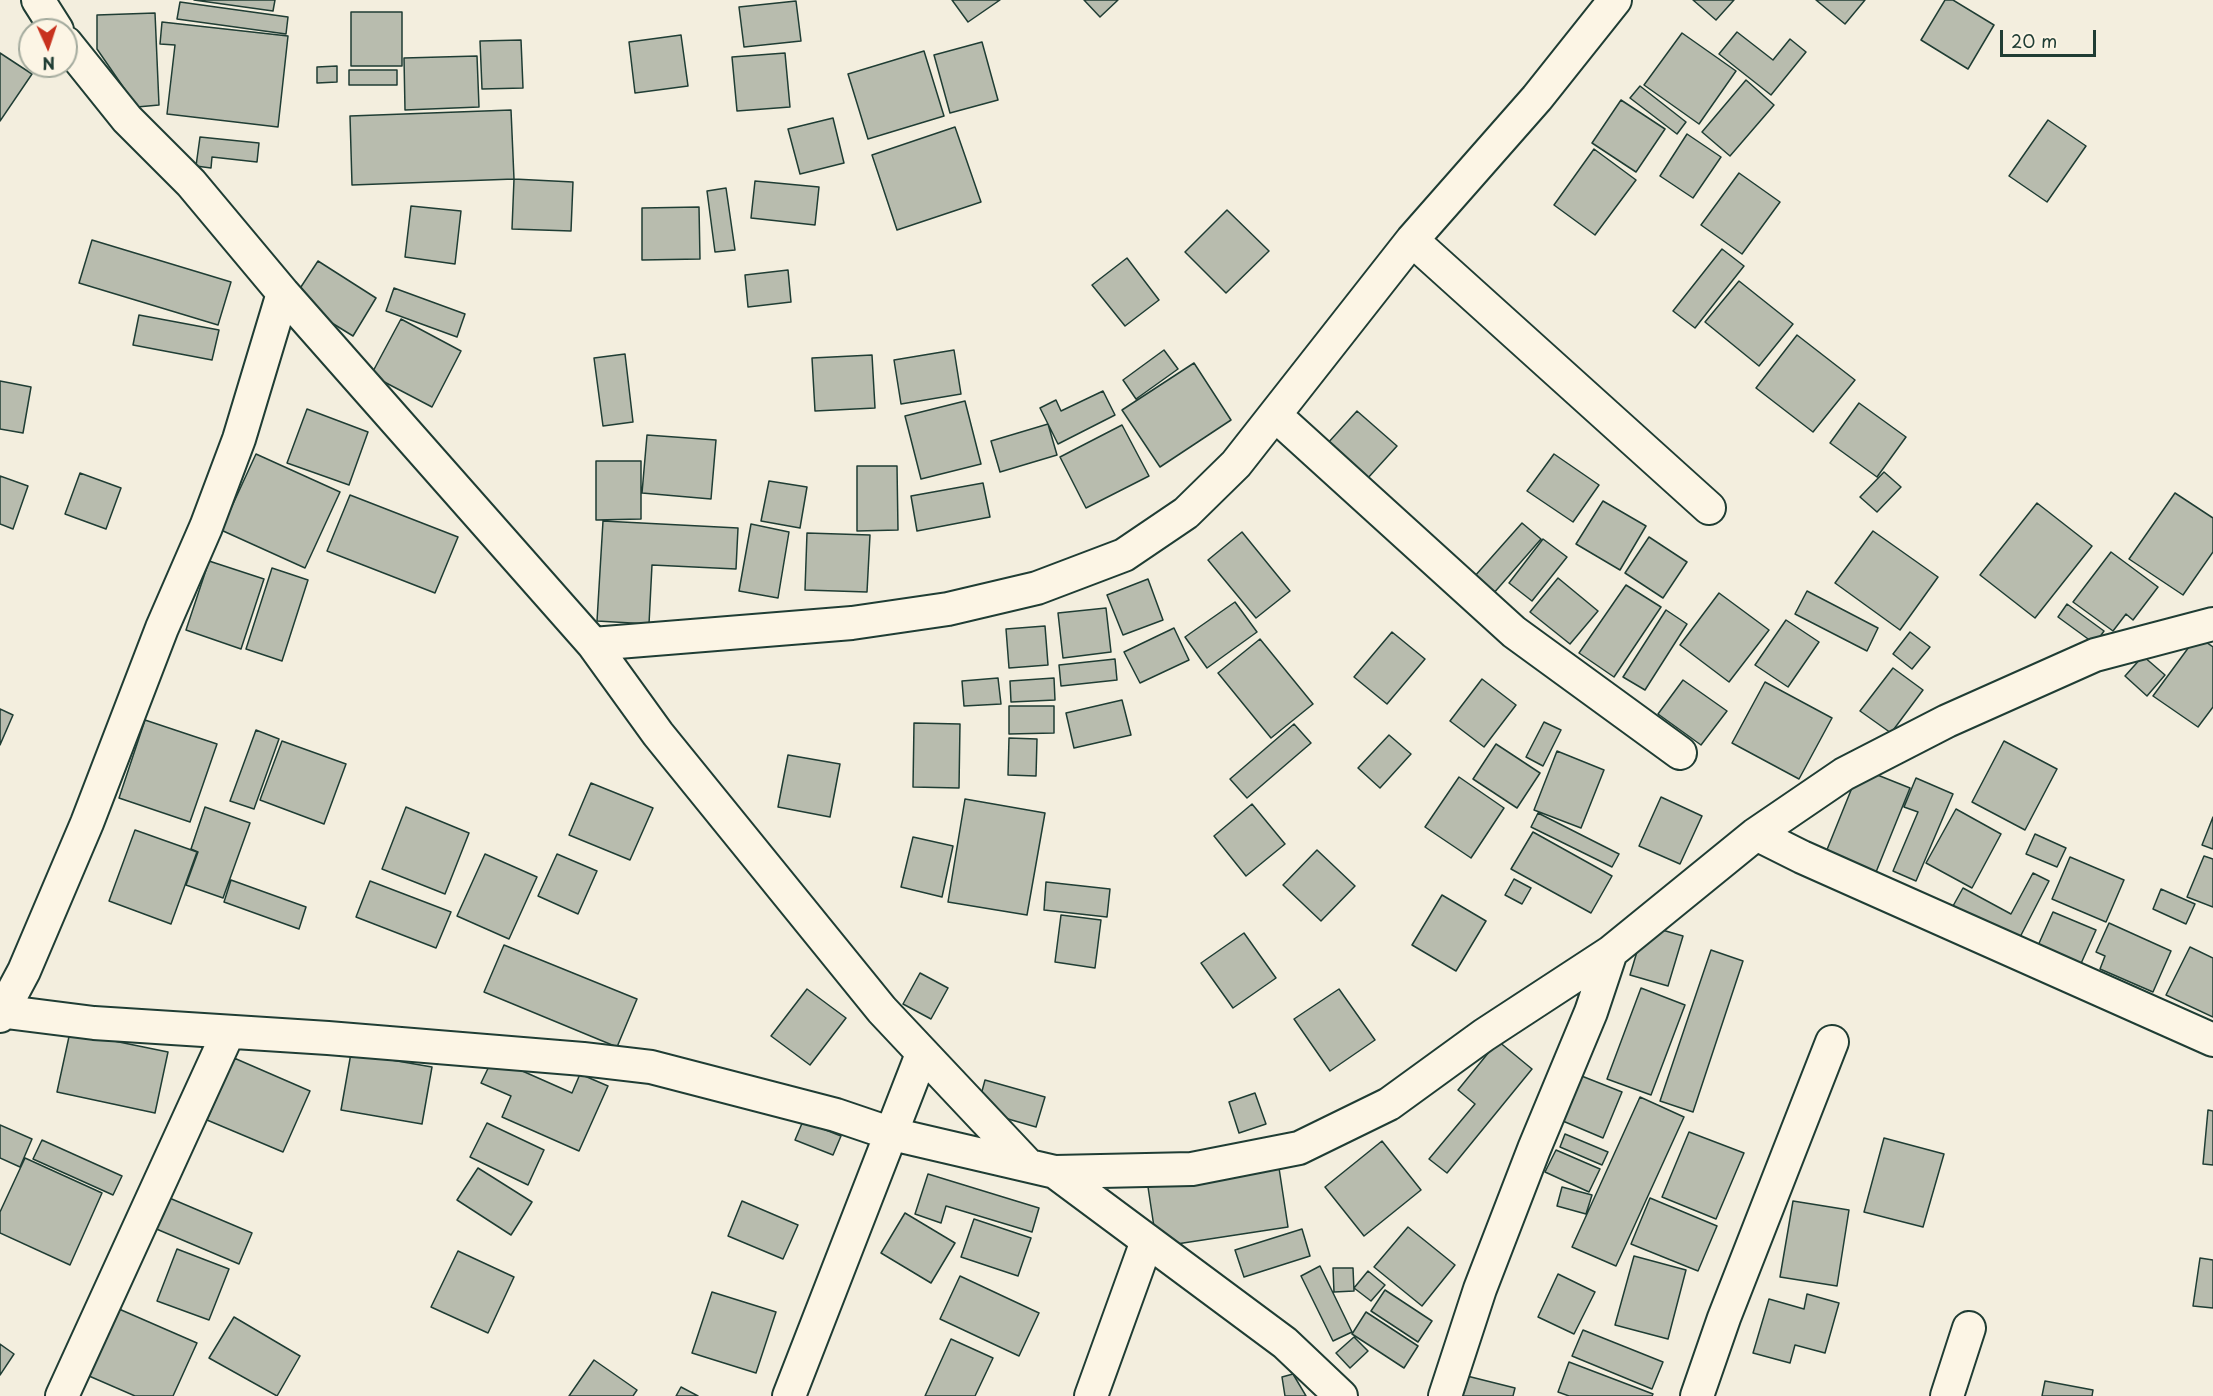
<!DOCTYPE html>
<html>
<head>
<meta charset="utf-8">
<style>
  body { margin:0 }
  #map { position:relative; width:2213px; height:1396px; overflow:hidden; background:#f3eede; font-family:"Playpen Sans",sans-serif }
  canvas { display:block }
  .north { position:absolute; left:18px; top:18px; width:60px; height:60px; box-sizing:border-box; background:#fcf5e5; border:2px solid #a4ab9e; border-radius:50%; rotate:177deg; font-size:16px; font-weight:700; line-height:24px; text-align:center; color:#1f3d34 }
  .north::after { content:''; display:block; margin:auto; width:21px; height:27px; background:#c8321e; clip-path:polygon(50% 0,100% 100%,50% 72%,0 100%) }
  .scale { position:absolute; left:2000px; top:30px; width:96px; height:27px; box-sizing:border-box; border:3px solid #1f3d34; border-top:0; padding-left:8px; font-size:18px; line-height:21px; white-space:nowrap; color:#1f3d34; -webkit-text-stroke:4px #fcf5e5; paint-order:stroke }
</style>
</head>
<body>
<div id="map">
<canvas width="2213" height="1396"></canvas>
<div class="north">N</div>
<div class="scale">20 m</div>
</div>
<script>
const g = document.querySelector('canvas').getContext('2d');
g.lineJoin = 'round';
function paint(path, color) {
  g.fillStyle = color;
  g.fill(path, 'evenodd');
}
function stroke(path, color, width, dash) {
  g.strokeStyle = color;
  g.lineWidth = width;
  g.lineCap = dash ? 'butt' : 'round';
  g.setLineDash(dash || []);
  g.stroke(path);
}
const building = new Path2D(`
  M194 0H275L273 11Z
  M952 0H1000L968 22Z
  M1084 0H1118L1100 17Z
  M1693 0H1734L1716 20Z
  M1816 0H1865L1845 24Z
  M1945 0H1953L1994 25 1968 69 1921 40Z
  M796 1 801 41 744 47 739 7Z
  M180 2 288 17 286 34 177 19Z
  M351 12H402V66H351Z
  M155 13 159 105 137 107 97 49V15Z
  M162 22 288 36 278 127 167 114 175 45 160 44Z
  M1737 32 1773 60 1790 39 1806 52 1771 95 1719 54Z
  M1682 33 1736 71 1699 124 1644 85Z
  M681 35 688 86 635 93 629 42Z
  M521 40 523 88 482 89 480 41Z
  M982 42 998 100 950 113 934 55Z
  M924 51 944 116 868 139 848 74Z
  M0 53 32 74 0 121Z
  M785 53 790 107 737 111 732 57Z
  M477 56 479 107 405 110 404 58Z
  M337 66V82L317 83V67Z
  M349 70H397V85H349Z
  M1746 80 1774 105 1730 156 1702 132Z
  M1640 86 1686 122 1677 134 1630 98Z
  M1621 100 1665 129 1636 172 1592 143Z
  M511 110 514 179 352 185 350 116Z
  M833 118 844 163 800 174 788 129Z
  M2048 120 2086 146 2047 202 2009 176Z
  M955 127 981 202 897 230 872 155Z
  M1687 134 1721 157 1693 198 1660 176Z
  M200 137 259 143 257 162 212 157 211 168 196 166Z
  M1594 149 1636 180 1595 235 1554 205Z
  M1739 173 1780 202 1742 254 1701 225Z
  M514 179 573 182 571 231 512 229Z
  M755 181 819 187 815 225 751 218Z
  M726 188 735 250 715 252 707 191Z
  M411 206 461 211 455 264 405 257Z
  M699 207 700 259 642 260V208Z
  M1227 210 1269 251 1226 293 1185 252Z
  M92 240 231 282 218 325 79 283Z
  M1722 249 1744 266 1695 328 1673 311Z
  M1127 258 1159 300 1125 326 1092 285Z
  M318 261 376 298 353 336 293 299Z
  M788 270 791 302 748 307 745 275Z
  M1739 281 1793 324 1759 366 1705 322Z
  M394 288 465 314 457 337 386 311Z
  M139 315 219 330 212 360 133 345Z
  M401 319 461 351 432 407 371 375Z
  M1797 335 1855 380 1813 432 1756 388Z
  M954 350 961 394 901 404 894 360Z
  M1164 350 1178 369 1136 399 1123 380Z
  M625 354 633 422 603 426 594 358Z
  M872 355 875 408 815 411 812 358Z
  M1194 363 1231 420 1160 467 1122 410Z
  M0 381 31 387 23 433 0 429Z
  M1103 391 1115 415 1058 444 1040 408 1056 400 1061 411Z
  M965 401 981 464 921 479 905 416Z
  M1859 403 1906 437 1877 477 1830 443Z
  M307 409 368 432 349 485 287 463Z
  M1357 411 1397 446 1367 479 1327 444Z
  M1048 424 1057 455 1000 472 991 441Z
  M1122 425 1149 476 1086 508 1060 457Z
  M647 435 716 440 711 499 642 493Z
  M256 454 340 492 305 568 221 530Z
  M1554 454 1599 485 1573 522 1527 491Z
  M596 461H641V519L596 520Z
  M857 466H897L898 530 857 531Z
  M1884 472 1901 487 1877 512 1860 497Z
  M80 473 121 488 106 529 65 514Z
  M0 476 28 486 13 529 0 524Z
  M769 481 807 487 800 528 761 521Z
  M983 483 990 517 917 531 911 496Z
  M2175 493 2213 518V552L2183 595 2129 559Z
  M350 495 458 537 435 593 327 551Z
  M1603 501 1646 526 1620 570 1576 544Z
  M2037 503 2092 546 2035 618 1980 575Z
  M603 521 738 528 736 569 652 565 649 624 597 621Z
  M1522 523 1541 539 1493 594 1474 577Z
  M751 524 789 532 778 598 739 591Z
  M1873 531 1938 577 1900 630 1835 583Z
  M1242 532 1290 591 1256 618 1208 560Z
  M807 533 870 535 867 592 805 590Z
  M1649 537 1687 562 1663 598 1625 573Z
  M1543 539 1567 557 1532 601 1509 583Z
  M2111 552 2158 587 2133 620 2126 614 2113 631 2073 602Z
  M209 561 264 579 241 649 186 630Z
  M272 568 308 580 282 661 246 649Z
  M1558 578 1598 611 1570 644 1530 612Z
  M1148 579 1163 620 1123 635 1107 595Z
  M1626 585 1661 607 1614 677 1579 653Z
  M1807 591 1878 628 1867 651 1795 614Z
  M1719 593 1769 630 1729 682 1680 645Z
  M1235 602 1257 632 1207 668 1185 637Z
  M2067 604 2104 631 2095 644 2058 617Z
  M1106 608 1111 652 1063 658 1058 613Z
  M1666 610 1687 624 1645 690 1623 677Z
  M1786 620 1819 642 1788 687 1755 665Z
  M1045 626 1048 665 1009 668 1006 629Z
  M1174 628 1189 660 1140 683 1124 652Z
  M1392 632 1425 659 1387 704 1354 677Z
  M1910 632 1930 647 1912 669 1893 654Z
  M2197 636 2213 647V707L2198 727 2153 696Z
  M1260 639 1313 704 1271 738 1218 673Z
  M2143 656 2165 675 2147 696 2125 676Z
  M1115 659 1117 680 1061 686 1059 665Z
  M1893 668 1923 690 1891 733 1860 711Z
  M998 678 1001 704 964 706 962 681Z
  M1054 678 1055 700 1011 702 1010 681Z
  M1482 679 1516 705 1484 747 1450 721Z
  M1683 680 1727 711 1701 745 1658 714Z
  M1765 682 1832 718 1799 779 1732 743Z
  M1122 700 1131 735 1074 748 1066 713Z
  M1009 706H1054V733L1009 734Z
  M0 709 13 715 0 745Z
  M145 720 217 744 190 822 119 798Z
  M1544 722 1561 730 1543 766 1526 757Z
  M914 723 960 724 959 788 913 787Z
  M1294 724 1311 743 1247 798 1230 779Z
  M256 730 279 739 254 809 230 801Z
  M1389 735 1411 754 1380 788 1358 768Z
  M1009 738 1037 739 1036 776 1008 775Z
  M282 741 346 764 324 824 260 800Z
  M2004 741 2057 769 2025 830 1972 802Z
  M1496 744 1540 773 1517 808 1473 779Z
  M1557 751 1604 770 1581 828 1534 810Z
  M788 755 840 764 830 817 778 807Z
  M1860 768 1910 788 1872 882 1822 862Z
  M1459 777 1504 808 1471 858 1425 827Z
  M1916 778 1953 794 1916 881 1893 871 1918 812 1904 807Z
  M591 783 653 808 630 860 569 835Z
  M1661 797 1702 816 1680 864 1639 846Z
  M965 799 1045 813 1027 915 948 902Z
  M1252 804 1285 844 1246 876 1214 836Z
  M205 807 250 823 223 898 186 885 198 852 191 849Z
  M406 807 469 833 445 894 382 869Z
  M1956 809 2001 834 1972 888 1926 863Z
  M1538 813 1619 854 1612 867 1531 827Z
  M2213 817V849L2202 845Z
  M135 830 197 852 171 924 109 901Z
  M1533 832 1612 876 1591 913 1511 869Z
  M2035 834 2066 848 2057 867 2026 854Z
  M913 837 953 846 942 897 901 887Z
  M1317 850 1355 886 1321 921 1283 885Z
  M485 854 537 877 509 939 457 916Z
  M557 854 597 871 578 914 538 896Z
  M2204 856 2213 859V907L2187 897Z
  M2070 857 2124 880 2106 922 2052 899Z
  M2033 873 2049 881 2018 941 1953 906 1963 888 2011 914Z
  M1514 879 1531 888 1522 904 1505 895Z
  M231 880 306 907 299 929 224 902Z
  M370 881 451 912 436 948 356 917Z
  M1046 882 1110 889 1107 917 1044 910Z
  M2161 889 2195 904 2186 924 2153 909Z
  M1442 895 1486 921 1456 971 1412 945Z
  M2053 912 2096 930 2079 968 2036 950Z
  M1061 915 1101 920 1095 968 1055 962Z
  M2109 923 2171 951 2153 992 2100 969 2105 956 2096 952Z
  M1645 925 1683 936 1668 986 1630 975Z
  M1244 933 1276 978 1233 1008 1201 963Z
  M504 945 637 999 617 1047 484 992Z
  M2190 947 2213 958V1017L2166 995Z
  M1711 950 1743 961 1693 1112 1660 1101Z
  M920 973 948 988 931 1019 903 1004Z
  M1641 988 1685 1005 1651 1095 1607 1079Z
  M807 989 846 1018 810 1065 771 1036Z
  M1339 989 1375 1040 1330 1071 1294 1019Z
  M70 1032 168 1052 155 1113 57 1092Z
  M1498 1041 1532 1069 1447 1173 1429 1159 1475 1104 1458 1090Z
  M351 1053 432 1067 422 1124 341 1110Z
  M234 1058 310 1091 283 1152 207 1120Z
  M493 1058 572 1093 580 1074 608 1086 579 1151 502 1117 511 1096 481 1083Z
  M1569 1071 1622 1092 1603 1138 1551 1116Z
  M985 1080 1045 1097 1036 1127 977 1110Z
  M1255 1093 1266 1124 1239 1133 1229 1102Z
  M1640 1097 1684 1117 1616 1266 1572 1247Z
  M2208 1110 2213 1111V1165L2203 1164Z
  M803 1121 841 1136 833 1155 795 1140Z
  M487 1123 544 1150 528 1185 470 1157Z
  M0 1125 32 1139 20 1167 0 1158Z
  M1689 1132 1744 1153 1716 1219 1662 1197Z
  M1565 1134 1608 1152 1602 1165 1560 1147Z
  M1884 1138 1944 1154 1923 1227 1864 1212Z
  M42 1140 122 1176 113 1195 33 1159Z
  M1382 1141 1421 1190 1364 1236 1325 1187Z
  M1556 1150 1600 1169 1589 1192 1545 1172Z
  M25 1158 102 1193 70 1265 0 1233V1212Z
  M478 1168 532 1202 511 1235 457 1200Z
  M1279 1168 1288 1227 1157 1247 1148 1187Z
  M928 1174 1039 1208 1032 1232 946 1206 941 1223 915 1214Z
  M1562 1187 1592 1195 1586 1214 1557 1206Z
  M160 1194 252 1233 239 1264 147 1225Z
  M1650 1198 1717 1226 1698 1271 1631 1244Z
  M742 1201 798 1225 783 1259 728 1236Z
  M1793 1201 1849 1210 1837 1286 1780 1277Z
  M905 1213 955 1243 931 1283 881 1253Z
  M974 1219 1031 1238 1018 1276 961 1257Z
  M1408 1227 1455 1265 1422 1306 1374 1267Z
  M1302 1229 1310 1256 1244 1277 1235 1250Z
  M177 1249 229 1269 209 1320 157 1301Z
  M458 1251 514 1277 488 1333 431 1307Z
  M1634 1256 1686 1270 1668 1339 1615 1325Z
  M2200 1258 2213 1260V1308L2193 1306Z
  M1320 1266 1352 1332 1333 1341 1301 1276Z
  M1333 1268H1353L1354 1291 1334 1292Z
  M1368 1271 1385 1285 1371 1301 1354 1288Z
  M1558 1274 1595 1292 1574 1334 1538 1317Z
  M960 1276 1039 1313 1019 1356 940 1319Z
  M1385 1290 1432 1321 1418 1342 1371 1311Z
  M712 1292 776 1312 756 1373 692 1353Z
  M1807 1294 1839 1303 1825 1353 1795 1345 1790 1363 1753 1353 1769 1299 1804 1309Z
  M119 1309 197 1343 173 1396H135L89 1376Z
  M1366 1312 1418 1346 1404 1368 1352 1334Z
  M234 1317 300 1356 277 1396 209 1358Z
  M1583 1330 1663 1362 1652 1389 1572 1356Z
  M1354 1337 1368 1351 1350 1368 1336 1353Z
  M951 1339 993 1358 975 1396H925Z
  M0 1344 14 1354 0 1375Z
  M594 1360 637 1390 633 1396H569Z
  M1569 1362 1653 1394 1652 1396H1569L1558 1392Z
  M1293 1374 1306 1396H1285L1282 1377Z
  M1463 1375 1515 1388 1513 1396H1458Z
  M2045 1381 2093 1390 2092 1396H2042Z
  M681 1387 698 1396H676Z`);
paint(building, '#b8bcae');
stroke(building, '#1f3d34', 1.5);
const minor = new Path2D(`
  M38 0 57 30
  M66 43 127 119 191 183 283 293 593 644 658 734 882 1010 1027 1164
  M1412 240 1709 508
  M1275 415 1514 632 1680 753
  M593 644 852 623 948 609 1037 588 1124 555 1186 513 1236 464 1412 240 1537 98 1615 0
  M1756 834 1802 857 2213 1040
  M0 1011 94 1023 328 1038 583 1059 651 1067 836 1115 892 1134 1055 1172 1192 1169 1299 1148 1389 1104 1484 1035 1611 952 1756 834 1844 774 1947 721 2095 655 2213 624
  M0 1016 24 971 87 823 162 628 206 527 239 439 283 293
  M1055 1172 1285 1343 1341 1396
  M62 1396 228 1033
  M789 1396 922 1054
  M1091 1396 1147 1241
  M1445 1396 1480 1289 1534 1149 1591 1012 1611 952
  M1697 1396 1724 1318 1832 1042
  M1947 1396 1969 1328`);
stroke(minor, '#1f3d34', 36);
stroke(minor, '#fcf5e5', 32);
</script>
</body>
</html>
